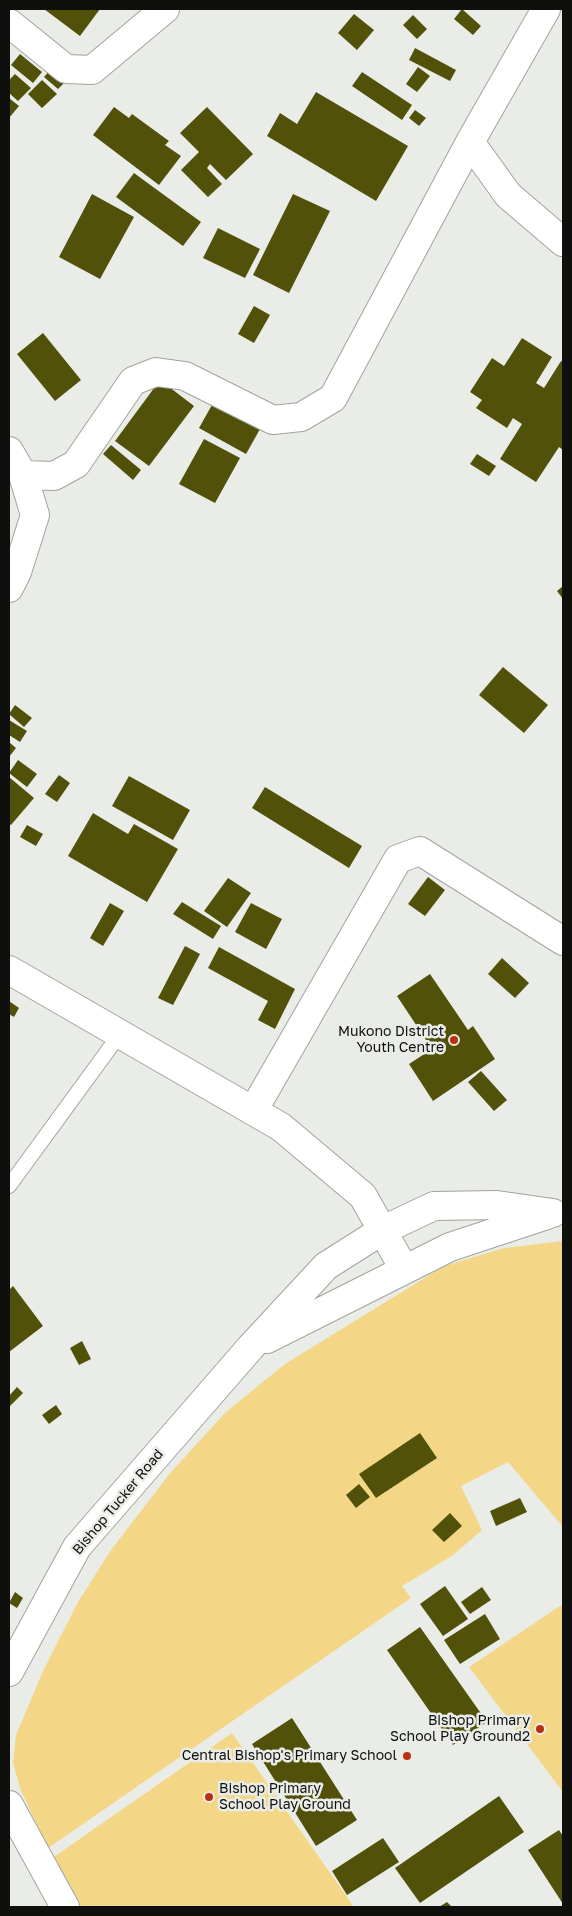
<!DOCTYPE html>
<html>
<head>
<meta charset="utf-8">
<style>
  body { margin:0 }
  #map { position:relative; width:572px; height:1916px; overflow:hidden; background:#eaede7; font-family:"Golos Text",sans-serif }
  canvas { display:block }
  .frame { position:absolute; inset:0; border:10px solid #0f100e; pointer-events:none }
</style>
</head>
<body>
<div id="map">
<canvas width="572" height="1916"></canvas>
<div class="frame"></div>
</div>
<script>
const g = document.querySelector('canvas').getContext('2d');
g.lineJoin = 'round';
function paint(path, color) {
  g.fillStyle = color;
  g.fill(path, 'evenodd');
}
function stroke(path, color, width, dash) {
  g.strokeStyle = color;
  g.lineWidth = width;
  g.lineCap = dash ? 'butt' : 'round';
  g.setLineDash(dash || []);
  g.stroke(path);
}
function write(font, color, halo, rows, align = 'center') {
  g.font = font + ' "Golos Text",sans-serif';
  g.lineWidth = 5;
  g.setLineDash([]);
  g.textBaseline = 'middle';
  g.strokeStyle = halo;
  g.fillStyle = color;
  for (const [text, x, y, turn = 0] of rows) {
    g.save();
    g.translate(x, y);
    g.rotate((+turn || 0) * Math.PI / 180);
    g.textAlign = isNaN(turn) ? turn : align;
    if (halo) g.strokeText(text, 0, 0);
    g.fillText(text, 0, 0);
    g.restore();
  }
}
paint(new Path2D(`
  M563 1241V1527L508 1462 461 1486 482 1530 452 1556 402 1586 411 1598 48 1848 21 1791 13 1763 16 1735 44 1669 78 1602 111 1550 171 1472 226 1412 285 1364 444 1266 504 1248Z
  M563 1604V1792L469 1667Z
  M232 1733 354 1907H80L48 1861Z`), '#f3d786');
paint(new Path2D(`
  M44 9H100L80 36Z
  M462 9 481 26 473 35 454 19Z
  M354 14 374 30 357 50 338 33Z
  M413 15 427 29 417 39 403 25Z
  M415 48 456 70 450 81 409 60Z
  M20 54 42 72 33 83 11 65Z
  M418 67 430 76 417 92 406 84Z
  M50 70 64 83 58 89 44 77Z
  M362 72 412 105 402 120 352 86Z
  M15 74 31 88 18 101 9 93V80Z
  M42 80 57 94 42 108 28 94Z
  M316 92 408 146 376 201 267 136 280 113 297 124Z
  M9 98 19 106 9 118Z
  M114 107 129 118 132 114 169 141 165 145 181 156 159 185 93 135Z
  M207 107 253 154 226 180 210 164 207 168 222 184 208 197 181 170 199 152 180 133Z
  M415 110 426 118 419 126 409 118Z
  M134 173 201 222 183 246 116 197Z
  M92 194 134 217 100 279 59 257Z
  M293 194 330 211 289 293 253 275Z
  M218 228 260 249 245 278 203 258Z
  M254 306 270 315 254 343 238 334Z
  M43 333 81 380 55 401 17 354Z
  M522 338 552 357 536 383 544 388 561 361 563 362V450L559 447 536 482 500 459 522 424 513 418 507 428 476 408 482 400 470 392 492 358 504 366Z
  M160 380 194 406 149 466 115 441Z
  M217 396 264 422 246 454 199 428Z
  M204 439 240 458 215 503 179 484Z
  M111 445 141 470 133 480 103 454Z
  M477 454 496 466 489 476 470 464Z
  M563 586V599L557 591Z
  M503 667 548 705 524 733 479 695Z
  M15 705 32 718 24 727 9 714Z
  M9 720 27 731 20 742 9 735Z
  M9 742 16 748 9 757Z
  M18 760 37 774 27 787 9 773Z
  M59 775 70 783 57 802 45 794Z
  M129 776 190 810 173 840 112 806Z
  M9 777 34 798 11 825 9 824Z
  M265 787 362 846 349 868 252 808Z
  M93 813 128 834 134 824 178 849 147 902 68 856Z
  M27 825 43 834 36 846 20 837Z
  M428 877 445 890 425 916 408 904Z
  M228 878 251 893 227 927 204 911Z
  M182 902 221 926 213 939 173 914Z
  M110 903 124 911 103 946 90 938Z
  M251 903 282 919 266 949 235 932Z
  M185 946 200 954 173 1005 158 998Z
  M219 947 295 989 275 1029 258 1020 268 1001 208 968Z
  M502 958 529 983 515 998 488 974Z
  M430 974 468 1030 473 1026 495 1059 433 1101 409 1064 432 1049 397 996Z
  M9 1001 19 1008 14 1017 9 1014Z
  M481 1071 507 1100 494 1111 468 1082Z
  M13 1286 43 1326 9 1352V1290Z
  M82 1341 91 1359 79 1365 70 1348Z
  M17 1387 23 1393 9 1407V1396Z
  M56 1405 62 1414 49 1424 42 1415Z
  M420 1433 437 1458 376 1498 359 1474Z
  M359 1484 370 1497 356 1508 346 1495Z
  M520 1498 527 1512 496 1526 490 1511Z
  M450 1513 462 1526 444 1542 432 1530Z
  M445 1586 468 1619 443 1636 420 1604Z
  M482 1587 491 1600 470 1614 461 1602Z
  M15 1592 23 1598 17 1608 9 1603Z
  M485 1614 500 1639 460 1664 444 1640Z
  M420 1627 487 1722 453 1745 387 1650Z
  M292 1718 357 1820 316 1846 252 1744Z
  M499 1796 524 1832 420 1903 395 1868Z
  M559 1830 563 1836V1904L528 1850Z
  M383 1838 399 1862 347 1895 332 1871Z
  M447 1902 452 1907H439Z`), '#51510a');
const lane = new Path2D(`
  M9 1186 120 1034`);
const street = new Path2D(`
  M546 9 470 142 508 195 563 242
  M9 23 66 69 92 70 165 9
  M9 451 23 475 35 515 17 572 9 588
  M23 475 54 476 76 464 133 381 156 372 185 376 273 420 301 417 333 398 470 142
  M9 970 281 1127 363 1196 404 1269
  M253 1111 398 859 420 851 563 941`);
const secondary = new Path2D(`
  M267 1339 450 1247 547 1215
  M9 1672 77 1547 250 1348 326 1266 383 1230 434 1206 497 1205 553 1213
  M9 1805 65 1907`);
stroke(lane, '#a1a49e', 16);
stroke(street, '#a1a49e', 30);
stroke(secondary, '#a1a49e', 30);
stroke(lane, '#fff', 14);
stroke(street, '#fff', 28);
stroke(secondary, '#fff', 28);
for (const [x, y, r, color] of [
  [454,1040,5,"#ba300e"],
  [540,1729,5,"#ba300e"],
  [407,1756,5,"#ba300e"],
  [209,1797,5,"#ba300e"]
]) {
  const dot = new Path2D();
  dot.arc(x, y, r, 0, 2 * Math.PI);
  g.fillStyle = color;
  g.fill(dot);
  stroke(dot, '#eaede7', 2);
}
write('14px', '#0f100e', '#eaede7', [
  ["Mukono District",444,1032],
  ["Youth Centre",444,1048],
  ["Bishop Primary",530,1721],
  ["School Play Ground2",530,1737],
  ["Central Bishop's Primary School",397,1756],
  ["Bishop Primary",219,1789,"left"],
  ["School Play Ground",219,1805,"left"]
], 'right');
write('14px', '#0f100e', '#eaede7', [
  ["Bishop Tucker Road",118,1502,-50]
]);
</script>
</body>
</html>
